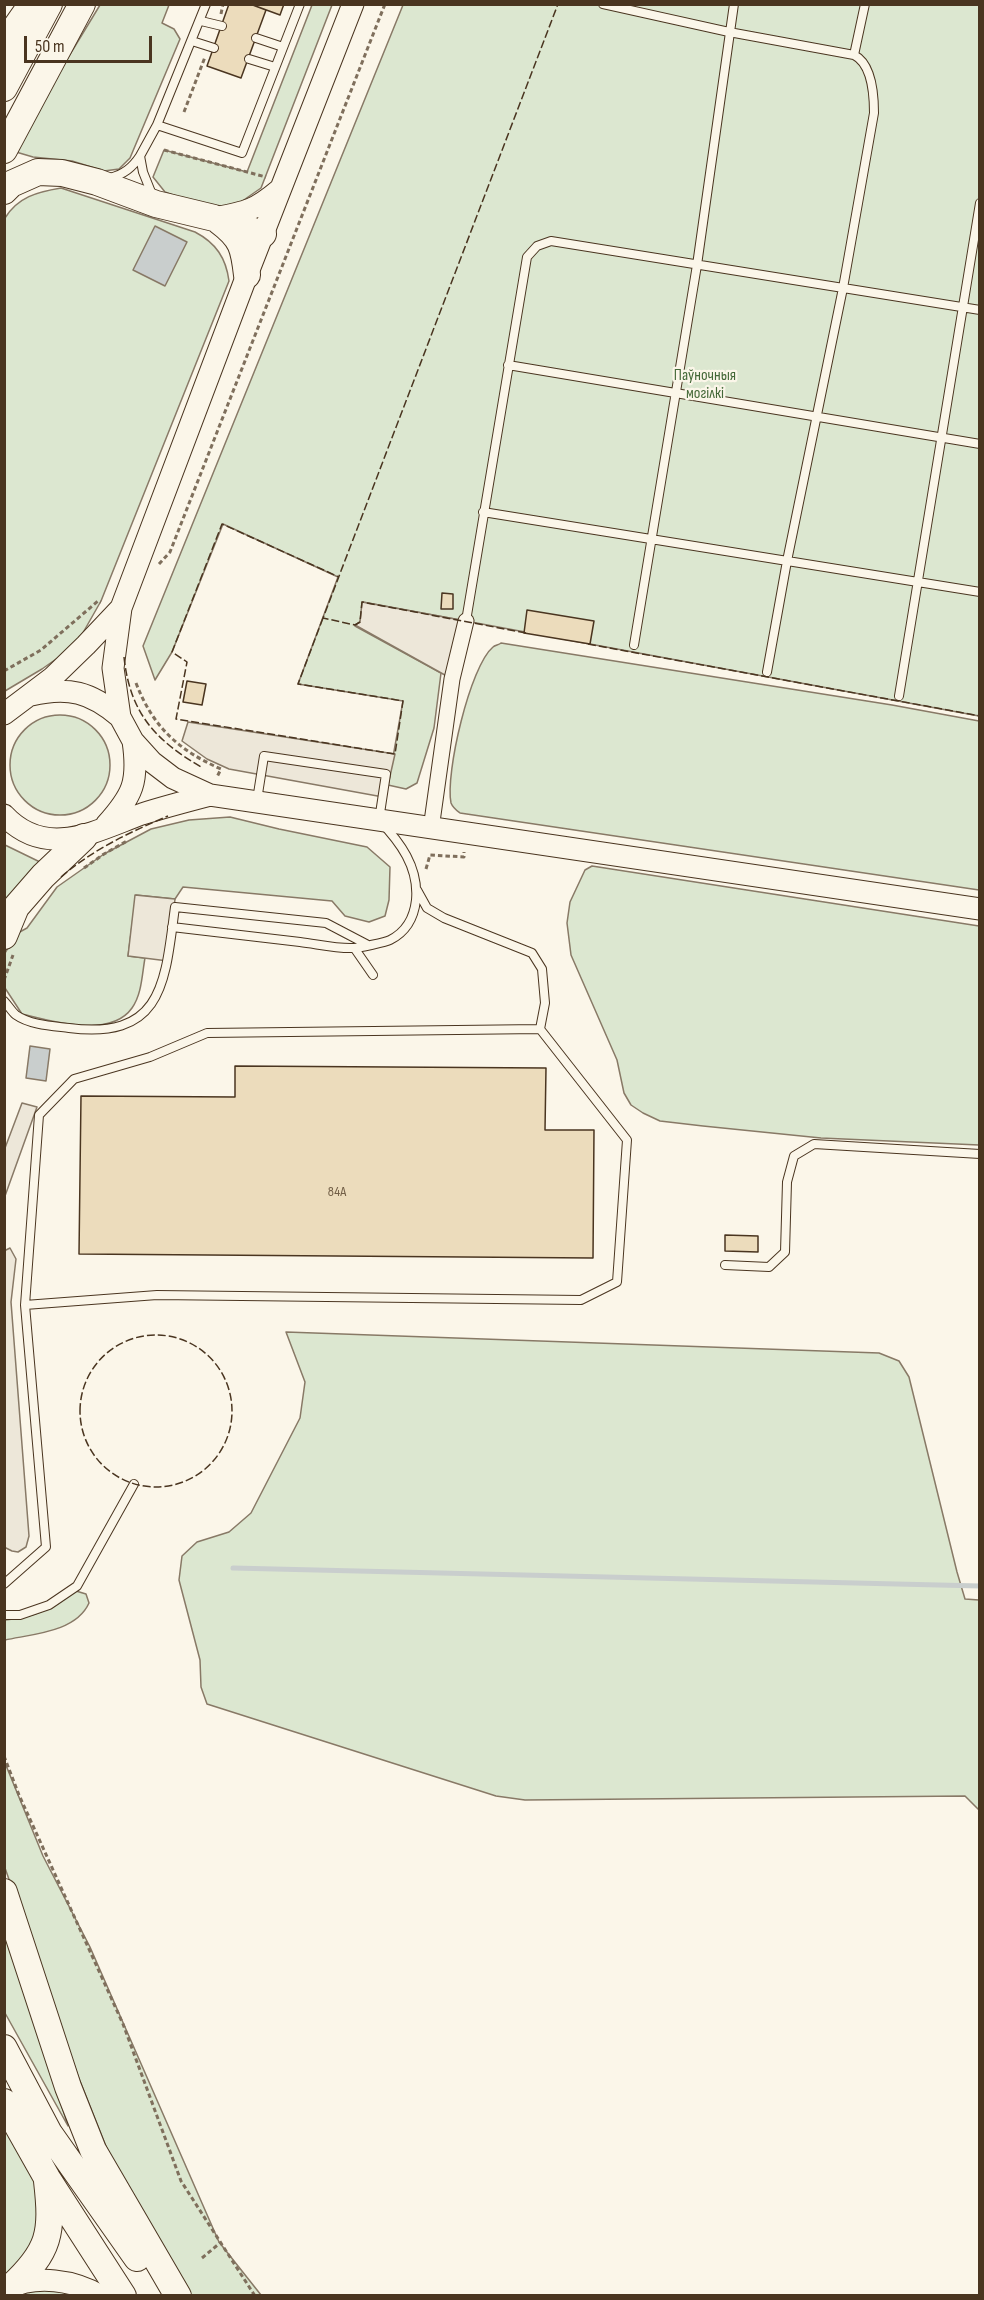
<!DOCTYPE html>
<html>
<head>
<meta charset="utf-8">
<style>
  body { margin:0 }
  #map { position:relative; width:984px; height:2300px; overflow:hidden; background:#fbf6e9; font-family:"Sofia Sans Condensed",sans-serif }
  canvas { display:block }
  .frame { position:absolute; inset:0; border:6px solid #4a3520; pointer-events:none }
  .scale { position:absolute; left:24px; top:36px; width:128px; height:27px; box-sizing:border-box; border:3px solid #4a3520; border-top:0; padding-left:8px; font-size:18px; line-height:21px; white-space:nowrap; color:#4a3520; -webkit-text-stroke:4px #fbf6e9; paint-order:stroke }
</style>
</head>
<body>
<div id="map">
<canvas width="984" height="2300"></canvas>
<div class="frame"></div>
<div class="scale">50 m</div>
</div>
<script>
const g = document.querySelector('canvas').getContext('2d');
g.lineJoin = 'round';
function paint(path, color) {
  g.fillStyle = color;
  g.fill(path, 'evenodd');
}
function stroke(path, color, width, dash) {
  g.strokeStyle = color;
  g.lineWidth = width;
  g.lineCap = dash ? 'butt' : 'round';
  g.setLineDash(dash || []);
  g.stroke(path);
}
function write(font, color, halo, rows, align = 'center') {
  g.font = font + ' "Sofia Sans Condensed",sans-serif';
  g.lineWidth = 4.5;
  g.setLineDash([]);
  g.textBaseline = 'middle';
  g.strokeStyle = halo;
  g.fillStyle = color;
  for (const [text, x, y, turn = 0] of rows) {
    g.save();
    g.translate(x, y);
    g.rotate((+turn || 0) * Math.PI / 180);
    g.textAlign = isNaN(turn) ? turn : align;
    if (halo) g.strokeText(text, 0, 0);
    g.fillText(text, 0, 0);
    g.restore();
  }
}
const green = new Path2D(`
  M100 5H169L162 23 174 29 180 39 130 158 119 169 104 171 72 161 33 157 16 152 52 84Z
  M312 5H332L261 188 238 204 214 210 165 192 153 177 164 150 247 172Z
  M403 5H979V716L363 602 360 622 355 626 441 673 434 728 417 783 406 789 388 785 403 701 298 684 338 577 223 524 172 652 155 680 143 646Z
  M61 188 195 232C216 243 226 258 229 281L101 601 76 645 42 669 5 691V218C18 197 37 192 61 188Z
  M501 643 892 705 979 721V890L460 813C456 810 453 808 451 803 445 774 470 666 493 647 495 645 499 645 501 643Z
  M10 765a50 50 0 1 1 100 0a50 50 0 1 1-100 0Z
  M230 817 279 829 367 847 390 867 389 900 385 916 369 922 345 916 332 901 183 887 175 899 136 895 128 956 145 958C142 974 142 994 132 1008 110 1039 52 1021 22 1014L5 988V953L16 934 27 928 57 887 104 854 151 829 189 820Z
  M5 845 42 863 5 908Z
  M592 866 979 926V1145L821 1138 703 1126 660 1121 643 1113 631 1105 624 1093 617 1060 571 955 567 923 570 902 585 870Z
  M286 1332 879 1353 899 1361 909 1377 957 1572 965 1599 979 1600V1810L965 1796 525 1800 496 1796 207 1704 201 1687 200 1660 179 1580 182 1556 197 1542 229 1532 251 1513 300 1418 305 1382Z
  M76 1591 86 1594 89 1603C76 1632 33 1634 5 1640V1620C35 1618 52 1608 76 1591Z
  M5 1763 43 1856 90 1947 219 2242 261 2295H189L115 2169 78 2076 5 1868Z
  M4 1932 18 1965 68 2126 5 2013Z
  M4 2126 47 2178 31 2268 101 2295H5Z`);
paint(green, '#dce7d0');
stroke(green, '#887966', 1.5);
const parking = new Path2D(`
  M362 602 466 621 452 679 355 625 360 622Z
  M188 722 395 754 388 785 383 797 229 769 207 759 182 741Z
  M135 895 175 899 168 961 128 956Z
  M22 1103 37 1107 5 1196V1148Z
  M10 1248 16 1259 11 1302 29 1536 26 1547 18 1552 12 1551 4 1547V1251Z`);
paint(parking, '#ede7d9');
stroke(parking, '#887966', 1.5);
const water = new Path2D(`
  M155 226 187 242 165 286 133 270Z
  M30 1046 50 1049 46 1081 26 1078Z`);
paint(water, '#c9cecd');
stroke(water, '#887966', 1.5);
stroke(new Path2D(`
  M233 1568 980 1586`), '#c9cecd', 5);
const building = new Path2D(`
  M229 4H250L266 10 241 78 207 66Z
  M250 4H284L280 15Z
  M442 593 453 594V609H441Z
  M527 610 594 621 590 644 524 633Z
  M187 681 206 684 202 705 183 702Z
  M235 1066 546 1068 545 1130H594L593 1258 79 1254 81 1096 235 1097Z
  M725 1235 758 1236V1252L725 1251Z`);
paint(building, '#ecdcbc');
stroke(building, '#4a3520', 1.5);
const service = new Path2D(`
  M603 4 729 32 854 55C872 64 874 95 874 113L843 288 787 561 767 672
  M201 21 222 26
  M256 38 283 47
  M192 41 214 48
  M854 55 865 4
  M249 59 275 67
  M157 125 242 153 300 4
  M110 178C124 174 132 168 140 156
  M153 197 143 172 140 156 157 125 206 4
  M508 365 980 444
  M483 512 980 592
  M466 621 527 257 537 246 551 241 980 310
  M634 645 697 265 734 4
  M899 696 980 203
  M172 927C214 932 257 937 300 942 317 944 337 949 354 948 359 948 386 942 390 940 406 932 414 918 416 900 419 867 400 842 379 820L386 774 264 756 257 800
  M355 949 373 975
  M4 1001C8 1005 12 1012 16 1015 30 1025 53 1026 69 1028 164 1040 165 981 175 907L326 923 368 945
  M725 1265 769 1267 785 1252 787 1182 794 1156 814 1144 980 1154
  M25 1305 157 1295 581 1300 617 1282 627 1140 540 1029 545 1003 542 969 532 953 444 918 427 908 417 890
  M4 1584 46 1547 25 1305 39 1115 74 1079 150 1057 207 1033 540 1029
  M4 1615H20L49 1605 77 1586 134 1484`);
const minor = new Path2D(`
  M431 829 452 679 466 621`);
const secondary = new Path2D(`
  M353 4 247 275 121 608 113 668 120 717 133 741 152 762 173 778 210 795 980 909
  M214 218C246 212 254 211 279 190
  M31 695C68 686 91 692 120 717
  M4 714 52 678 86 645 121 608
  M4 815C46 860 95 831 142 814 164 807 187 801 210 795
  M106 825C133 795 139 782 133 741
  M7 2289C36 2274 74 2280 101 2296`);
const trunk = new Path2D(`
  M4 44 32 4
  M4 88 49 4
  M4 150 82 4
  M4 191 11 184 38 172 62 173 97 182 156 204 214 218 263 234
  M219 221C242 238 244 248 247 275
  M4 936 16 907 43 876 84 837
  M4 1892 68 2087 93 2150 178 2296
  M4 2048 49 2133 137 2258
  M4 2102 47 2178 123 2296
  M11 2287C50 2251 53 2233 47 2181`);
stroke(service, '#4a3520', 10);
stroke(minor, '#4a3520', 17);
stroke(secondary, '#4a3520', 23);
stroke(trunk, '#4a3520', 28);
stroke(new Path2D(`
  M221 14 223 4
  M184 112 205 57
  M164 150 266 177
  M159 564 170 552 385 4
  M4 671 41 650 98 601 101 602
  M136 683C153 727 178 750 221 769L217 777
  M84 868 104 854 127 841
  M426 869 430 855 464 857V852
  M4 980 13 955
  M4 1756 19 1795 123 2024 181 2181 255 2296
  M202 2258 220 2243`), '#7f6f5c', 3, [4.5, 3]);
stroke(service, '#fbf6e9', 8);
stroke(minor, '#fbf6e9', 15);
stroke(secondary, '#fbf6e9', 21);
stroke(trunk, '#fbf6e9', 26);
stroke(new Path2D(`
  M323 618 298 684 403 701 395 754 176 719 187 662 172 652 222 524 339 577
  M526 633 362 602 360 622 355 625 323 618 558 4
  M588 644 980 716
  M124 657C130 714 156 741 203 768
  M61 877C92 850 130 832 168 816
  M80 1411a76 76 0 1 1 152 0a76 76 0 1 1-152 0Z`), '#4a3520', 1.5, [8, 3]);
write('14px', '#725f47', null, [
  ["84А",337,1192]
]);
write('16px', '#436837', '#fbf6e9', [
  ["Паўночныя",705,376],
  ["могілкі",705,394]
]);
</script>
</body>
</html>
